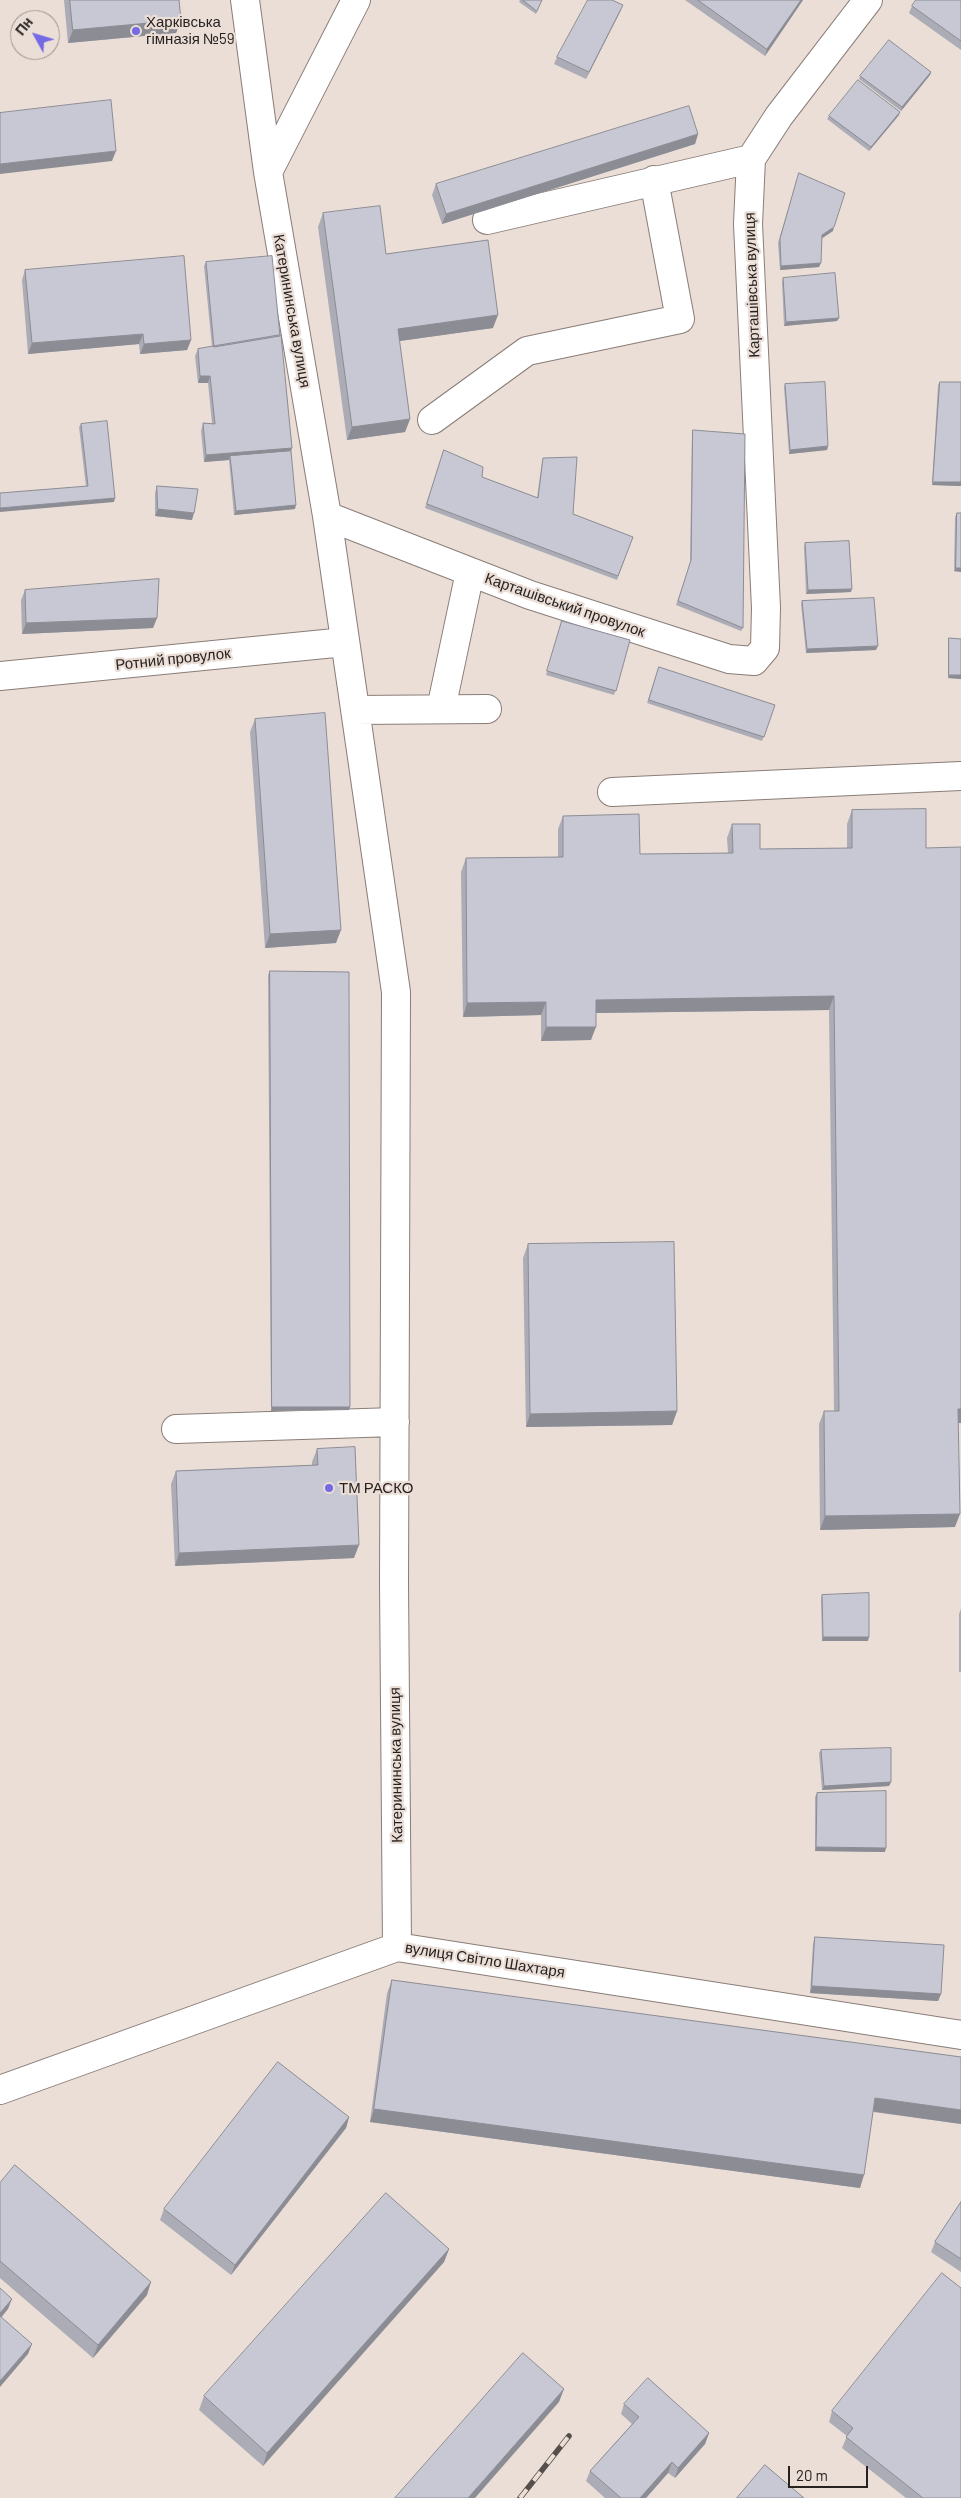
<!DOCTYPE html>
<html>
<head>
<meta charset="utf-8">
<style>
  body { margin:0 }
  #map { position:relative; width:961px; height:2498px; overflow:hidden; background:#ebded7; font-family:Barlow,sans-serif }
  canvas { display:block }
  .north { position:absolute; left:10px; top:10px; width:50px; height:50px; box-sizing:border-box; background:#ebded7; border:1px solid #9d938e; border-radius:50%; rotate:309deg; font-size:14px; font-weight:700; line-height:20px; text-align:center; color:#272220 }
  .north::after { content:''; display:block; margin:auto; width:18px; height:22px; background:#7569e4; clip-path:polygon(50% 0,100% 100%,50% 72%,0 100%) }
  .scale { position:absolute; left:788px; top:2466px; width:80px; height:22px; box-sizing:border-box; border:2px solid #272220; border-top:0; padding-left:6px; font-size:15px; line-height:18px; white-space:nowrap; color:#272220; -webkit-text-stroke:4px #ebded7; paint-order:stroke }
</style>
</head>
<body>
<div id="map">
<canvas width="961" height="2498"></canvas>
<div class="north">Пн</div>
<div class="scale">20 m</div>
</div>
<script>
const g = document.querySelector('canvas').getContext('2d');
g.lineJoin = 'round';
function stroke(path, color, width, dash) {
  g.strokeStyle = color;
  g.lineWidth = width;
  g.lineCap = dash ? 'butt' : 'round';
  g.setLineDash(dash || []);
  g.stroke(path);
}
function paint(path, color) {
  g.fillStyle = color;
  g.fill(path, 'evenodd');
}
function write(font, color, halo, rows, align = 'center') {
  g.font = font + ' Barlow,sans-serif';
  g.lineWidth = 4.5;
  g.setLineDash([]);
  g.textBaseline = 'middle';
  g.strokeStyle = halo;
  g.fillStyle = color;
  for (const [text, x, y, turn = 0] of rows) {
    g.save();
    g.translate(x, y);
    g.rotate((+turn || 0) * Math.PI / 180);
    g.textAlign = isNaN(turn) ? turn : align;
    if (halo) g.strokeText(text, 0, 0);
    g.fillText(text, 0, 0);
    g.restore();
  }
}
const minor = new Path2D(`
  M245 0 268 172
  M356 0 268 172 327 516 396 992 394 1583 397 1947
  M487 220 751 159
  M432 420 527 351 680 319 654 180
  M327 516 530 595 729 659 754 661 765 648 766 608 748 224 751 159 779 116 868 0
  M0 676 345 642
  M441 709 470 572
  M355 710 487 709
  M612 792 961 776
  M176 1429 395 1422
  M0 2090 397 1947 961 2035`);
stroke(minor, '#897d78', 30);
stroke(minor, '#fff', 28);
const rail = new Path2D(`
  M520 2498 569 2436`);
stroke(rail, '#554f4b', 5.5);
stroke(rail, '#ebded7', 4, [11]);
paint(new Path2D(`
  M64 0H179L181 20 176 33 68 43Z
  M520 0H542L536 14 519 2Z
  M685 0H803L765 56Z
  M961 0V50L909 13 912 6Z
  M620 12 586 79 554 64 557 57Z
  M931 72 930 75 901 111 859 79 860 76Z
  M899 115 869 151 827 119 829 116Z
  M698 134 695 144 442 224 432 195 436 184Z
  M799 173 833 231 822 238 819 267 780 270 778 243Z
  M323 213 386 254 493 328 399 341 410 419 405 432 347 440 318 227Z
  M206 262 280 336 292 448 291 451 295 509 234 515 229 460 204 462 201 431 203 423H212L208 383H198L195 356 198 349 212 347 204 266Z
  M25 270 191 340 187 350 140 354 139 344 28 354 22 280Z
  M783 278 839 318 837 321 784 326 782 282Z
  M940 382H961V486L932 485 938 385Z
  M785 384 828 446 827 450 789 454 784 387Z
  M81 424 114 502 86 487 79 427Z
  M693 430 743 628 741 631 676 605 690 564 692 434Z
  M444 450 482 477 537 498 542 462 543 458 573 514 633 537 617 580 425 508Z
  M157 486 192 520 155 516V493Z
  M957 513H961V572L954 571 955 517Z
  M805 543 851 592 806 594 804 547Z
  M25 590 157 618 153 628 22 634 21 600Z
  M802 601 876 650 806 653 801 604Z
  M562 621 630 640 614 695 546 675Z
  M949 638 961 639V679L948 678V642Z
  M659 667 775 705 762 741 647 703Z
  M255 719 336 943 265 948 250 732Z
  M852 810 926 848 958 1423 955 1527 820 1530 819 1424 824 1411H834L829 1010 596 1013 591 1040 541 1041V1015L463 1017 461 872 466 858 558 857V829L563 816 640 854 728 853 727 838 732 824 760 849 847 848V824Z
  M270 971 350 1407 349 1410 271 1411 268 975Z
  M528 1244 677 1411 672 1425 526 1427 523 1258Z
  M317 1449 354 1558 175 1566 171 1484 176 1471 312 1465V1462Z
  M822 1595 868 1641H822L821 1598Z
  M961 1609V1672H959V1614Z
  M821 1750 891 1782 889 1786 822 1790 819 1753Z
  M817 1793 885 1852 815 1851V1797Z
  M815 1937 941 1994 938 2001 810 1993 813 1944Z
  M392 1980 961 2124 873 2112 860 2188 370 2122 387 1993Z
  M349 2117 346 2128 231 2275 160 2220 164 2209Z
  M0 2183 147 2295 93 2358 0 2278Z
  M961 2202V2272L931 2252 935 2242Z
  M449 2249 444 2262 263 2466 199 2410 204 2396Z
  M624 2404 709 2433 705 2444 675 2478 668 2473 646 2498H605L586 2481 590 2471 632 2424 621 2414Z
  M832 2411 961 2498H906L842 2448 847 2436 829 2422Z`), '#abacb6');
paint(new Path2D(`
  M801 0H803L765 56 767 49Z
  M623 5 620 12 586 79 589 72Z
  M181 20 176 33 68 43 73 30Z
  M931 72 930 75 901 111 902 107Z
  M900 112 899 115 869 151 871 147Z
  M698 134 695 144 442 224 446 214Z
  M116 151 112 161 0 174V164Z
  M834 227 833 231 821 239 822 235Z
  M821 263 819 267 780 270 781 266Z
  M498 315 493 328 393 342 398 329Z
  M839 318 837 321 784 326 786 322Z
  M143 334 139 344 28 354 32 343Z
  M191 340 187 350 140 354 144 344Z
  M200 376H210L208 383H198Z
  M410 419 405 432 347 440 352 427Z
  M828 446 827 450 789 454 790 450Z
  M292 448 290 455 230 456 229 460 204 462 206 455Z
  M933 482H961V486L932 485Z
  M115 498 114 502 0 512V508Z
  M296 505 295 509 234 515 236 511Z
  M158 509 194 513 192 520 155 516Z
  M956 568H961V572L954 571Z
  M852 589 851 592 806 594 808 590Z
  M157 618 153 628 22 634 26 623Z
  M878 646 876 650 806 653 807 649Z
  M949 675H961V679L948 678Z
  M341 930 336 943 265 948 270 934Z
  M834 996 829 1010 591 1013 596 1000Z
  M546 1002 541 1015 463 1017 467 1003Z
  M546 1027H596L591 1040 541 1041Z
  M272 1407H350L349 1410 271 1411Z
  M958 1409H961V1423H953Z
  M677 1411 672 1425 526 1427 530 1414Z
  M960 1514 955 1527 820 1530 825 1516Z
  M359 1545 354 1558 175 1566 179 1553Z
  M823 1637H869L868 1641H822Z
  M891 1782 889 1786 822 1790 824 1786Z
  M816 1847 886 1848 885 1852 815 1851Z
  M812 1986 941 1994 938 2001 810 1993Z
  M875 2098 961 2110V2124L870 2111Z
  M374 2109 864 2175 860 2188 370 2122Z
  M349 2117 346 2128 231 2275 235 2265Z
  M449 2249 444 2262 263 2466 267 2453Z
  M151 2282 147 2295 93 2358 98 2345Z
  M12 2299 8 2309 0 2319V2313Z
  M32 2344 28 2354 0 2387V2381Z
  M564 2389 559 2402 475 2498H468Z
  M709 2433 705 2444 675 2478 678 2468Z
  M672 2462 668 2473 646 2498H640Z`), '#8b8c94');
const building = new Path2D(`
  M70 0H179L181 20 73 30Z
  M523 0H542L537 11Z
  M588 0H612L623 5 589 72 557 57Z
  M698 0H801L767 49Z
  M916 0H961V41L912 6Z
  M889 40 931 72 902 107 860 76Z
  M858 80 900 112 871 147 829 116Z
  M111 100 116 151 0 164V113Z
  M689 106 698 134 446 214 436 184Z
  M799 173 845 193 834 227 822 235 821 263 781 266 780 239Z
  M380 206 386 254 488 240 498 315 398 329 410 419 352 427 323 213Z
  M184 256 191 340 144 344 143 334 32 343 25 270Z
  M272 256 280 336 214 347 206 262Z
  M835 273 839 318 786 322 783 278Z
  M281 335 292 448 206 455 203 423 215 424 210 376H200L198 349Z
  M825 382 828 446 790 450 785 384Z
  M940 382H961V482H933Z
  M107 421 115 498 0 508V493L88 486 81 424Z
  M693 430 745 434 743 628 678 601 691 560Z
  M444 450 483 467 482 477 538 498 543 458 577 457 573 514 633 537 618 576 427 504Z
  M291 451 296 505 236 511 230 456Z
  M157 486 198 489 194 513 158 509Z
  M957 513H961V568H956Z
  M849 541 852 589 808 590 805 543Z
  M159 579 157 618 26 623 25 590Z
  M874 598 878 646 807 649 802 601Z
  M562 621 630 640 616 691 547 671Z
  M949 638 961 639V675H949Z
  M659 667 775 705 764 737 649 700Z
  M325 713 341 930 270 934 255 719Z
  M926 809V848L961 847V1409H958L960 1514 825 1516 824 1411H839L834 996 596 1000V1027H546V1002L467 1003 466 858 563 857V816L639 814 640 854 733 853 732 824H760V849L852 848V810Z
  M270 971 349 972 350 1407H272Z
  M674 1242 677 1411 530 1414 528 1244Z
  M355 1447 359 1545 179 1553 176 1471 318 1465 317 1449Z
  M869 1593V1637H823L822 1595Z
  M891 1748V1782L824 1786 821 1750Z
  M886 1791V1848L816 1847 817 1793Z
  M815 1937 944 1945 941 1994 812 1986Z
  M392 1980 961 2057V2110L875 2098 864 2175 374 2109Z
  M278 2062 349 2117 235 2265 164 2209Z
  M15 2165 151 2282 98 2345 0 2261V2183Z
  M386 2193 449 2249 267 2453 204 2396Z
  M961 2202V2259L935 2242Z
  M942 2273 961 2288V2498H923L846 2437 853 2428 832 2411Z
  M0 2288 12 2299 0 2313Z
  M0 2316 32 2344 0 2381Z
  M523 2353 564 2389 468 2498H395Z
  M648 2378 709 2433 678 2468 672 2462 640 2498H621L590 2471 639 2417 624 2404Z
  M765 2465 804 2498H737Z`);
paint(building, '#c7c8d4');
stroke(building, '#8b8c94', 1);
for (const [x, y, r, color] of [
  [136,31,5,"#7569e4"],
  [329,1488,5,"#7569e4"]
]) {
  const dot = new Path2D();
  dot.arc(x, y, r, 0, 2 * Math.PI);
  g.fillStyle = color;
  g.fill(dot);
  stroke(dot, '#ebded7', 2);
}
write('15px', '#272220', '#ebded7', [
  ["Харківська",146,22],
  ["гімназія №59",146,39],
  ["ТМ РАСКО",339,1488]
], 'left');
write('15px', '#272220', '#ebded7', [
  ["Карташівська вулиця",752,285,-92],
  ["Катерининська вулиця",292,311,80],
  ["Карташівський провулок",565,605,19],
  ["Ротний провулок",173,659,-6],
  ["Катерининська вулиця",396,1765,-91],
  ["вулиця Світло Шахтаря",485,1960,9]
]);
</script>
</body>
</html>
